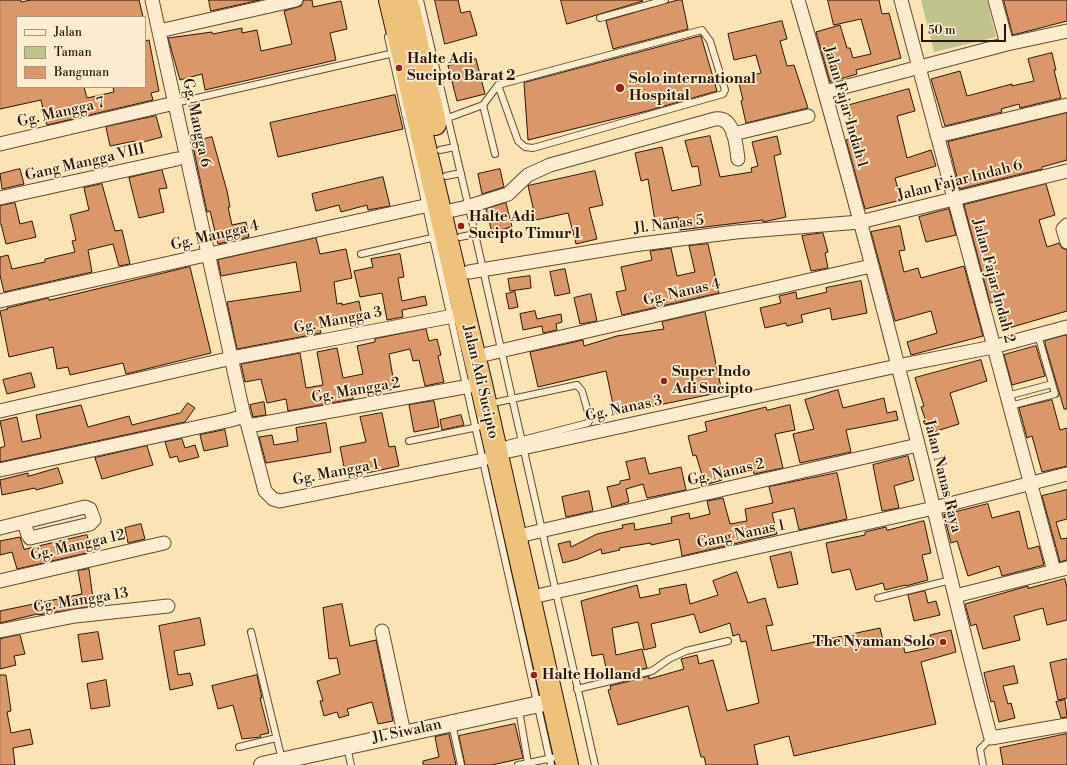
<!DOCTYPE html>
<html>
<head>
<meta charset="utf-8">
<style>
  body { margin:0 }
  #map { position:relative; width:1067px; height:765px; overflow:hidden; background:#fce3b4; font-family:"Libre Bodoni",serif }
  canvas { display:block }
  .legend { position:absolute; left:16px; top:16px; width:130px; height:72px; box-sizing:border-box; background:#fdedce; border:1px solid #aa967f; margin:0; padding:5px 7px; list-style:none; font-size:12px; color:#2d1408 }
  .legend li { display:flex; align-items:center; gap:8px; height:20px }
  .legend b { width:20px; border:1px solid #aa967f }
  .scale { position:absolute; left:921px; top:24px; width:85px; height:18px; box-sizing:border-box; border:2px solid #2d1408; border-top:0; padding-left:5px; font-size:12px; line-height:14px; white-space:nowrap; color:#2d1408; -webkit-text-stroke:3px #fdedce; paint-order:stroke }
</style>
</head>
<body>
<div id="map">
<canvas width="1067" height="765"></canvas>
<ul class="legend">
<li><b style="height:5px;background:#fdedce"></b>Jalan</li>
<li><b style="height:11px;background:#bfc48d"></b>Taman</li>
<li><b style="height:11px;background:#d9976a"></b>Bangunan</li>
</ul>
<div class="scale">50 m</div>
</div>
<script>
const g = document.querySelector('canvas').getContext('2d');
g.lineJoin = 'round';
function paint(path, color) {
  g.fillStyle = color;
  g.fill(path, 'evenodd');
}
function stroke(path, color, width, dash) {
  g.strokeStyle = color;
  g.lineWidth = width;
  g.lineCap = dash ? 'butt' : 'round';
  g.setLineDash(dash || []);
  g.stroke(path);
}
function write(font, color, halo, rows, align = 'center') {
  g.font = font + ' "Libre Bodoni",serif';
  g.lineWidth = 3.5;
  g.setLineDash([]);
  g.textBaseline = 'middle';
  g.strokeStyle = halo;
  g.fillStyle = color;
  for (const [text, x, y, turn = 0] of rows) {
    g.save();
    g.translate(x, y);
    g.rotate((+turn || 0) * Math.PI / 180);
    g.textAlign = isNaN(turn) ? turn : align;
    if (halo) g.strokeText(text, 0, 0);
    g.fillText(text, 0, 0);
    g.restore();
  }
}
paint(new Path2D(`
  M921 0H987L996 37 934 52Z`), '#bfc48d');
const building = new Path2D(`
  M0 0H21V2L31 0H139L143 17H17V87H84L87 98 114 92 113 87H145V41L149 40 159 91 151 93 153 100 47 125 41 100 0 109Z
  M209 0H260L211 11Z
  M304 0H312L313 7 341 1 347 29 330 33 336 60 205 90 202 74 180 80 168 38 212 32 213 34 242 28V33L257 30 261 51 292 44 284 11 301 6Z
  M435 0H458L461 13 470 11 477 35 445 44Z
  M561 0H642L643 1 567 24Z
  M678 0H682L688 29 613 49 606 21Z
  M828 0H879L882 14 889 13 901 58 856 70 857 74 830 82 816 32 840 25 847 48H850L853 58 871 54 861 19 834 25Z
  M1004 0H1067V21L1013 35Z
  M782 21 787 39 780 41 787 66 794 65 808 108 746 123 741 101 743 100 738 79 761 73 756 55 734 60 728 34Z
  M701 36 717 91 647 111 528 140 524 83Z
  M1052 53 1056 70H1054L1061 98 1020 108 1019 104 1001 109 1002 112 945 126 931 79 960 71 967 96 1012 84V86L1034 81 1028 59Z
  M476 59 485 94 457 101 448 66Z
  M909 89 915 111 897 116 907 158 931 150 936 166 895 178 901 200 865 209 846 140 854 138 846 106Z
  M395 95 403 129 278 157 270 123Z
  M1067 113V160L1042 167V169L960 189 948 142Z
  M156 116 162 137 136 144 135 141 110 146 106 127Z
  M710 136 720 177 752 172 751 168 758 166 752 142 777 136 781 154 774 156 786 217 763 222V220L680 230 678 217 655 221 648 179 641 181 635 153 662 147 672 191 701 185 698 166 692 167 685 141Z
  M212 137 227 191 230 207H228L232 225 246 222 249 237 218 244 210 211 207 212 192 142Z
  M20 169 24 184 2 189 0 174Z
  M500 169 504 187 482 194 478 174Z
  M162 170 167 188 159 189 164 212 139 218 129 178Z
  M595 171 603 205 589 208 597 239 576 244 568 213 536 220 528 186Z
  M383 177 390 206 368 210 367 205 341 212 339 205 316 211 312 194Z
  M102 184 115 231 122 230 130 264 119 266 113 244 88 250 92 272 4 292 0 275V257L8 255 12 269 45 262V259L75 252 72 241 76 240 70 215 89 210 84 188Z
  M1046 184 1055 215 1039 220 1047 247 1059 243 1062 248 1067 250V311L1002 330 994 302 990 303 964 205Z
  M15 203 20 224 32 221 36 237 6 244 1 224H0V206Z
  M506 203 512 227 492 232 486 209Z
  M949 209 956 235 926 242 919 217Z
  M900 226 905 250 899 251 904 272 918 268 921 278 964 266 983 336 911 355 907 342 937 333 931 311 895 321 871 232Z
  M823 233 828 252 825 253 828 268 811 271 802 236Z
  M316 238 320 254 346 249 352 278 334 282 337 304 342 303V305L359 301 363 321 320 329 321 333 237 349 227 302 301 291 296 262 221 276 218 260Z
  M708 244 719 293 622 315 616 292 626 290 621 267 652 260 650 251 671 248 677 276 695 272 689 246Z
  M400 254 404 277 398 278 402 301 425 296 427 305 402 310 403 317 387 320 382 293 360 297 354 271 373 267 371 259Z
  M190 267 211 353 126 374 123 363 70 375 68 367 57 369 53 347 9 357 0 311 8 309 7 308 48 298 49 300Z
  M565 269 570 293 555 296 550 272Z
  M530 276 531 288 510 291 508 279Z
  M861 281 867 313 832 320 830 308 801 315 803 322 787 326 786 323 765 328 760 308 781 303 779 296 796 292 797 299 827 292 826 288Z
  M515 292 518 307 509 309 506 294Z
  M591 294 597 321 580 324 574 298Z
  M535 311 537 319 561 314 562 322 556 324 557 330 543 333 542 326 523 330 520 314Z
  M705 312 722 392 615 414 606 371 538 387 530 352 583 340 584 346 617 336 664 329 662 322Z
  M426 329 429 341 437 339 441 355 438 356 444 382 425 386 419 360 413 361 410 349 389 354 395 389 353 396V399L288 411 286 399 267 403 261 379 245 382 241 364 300 353 306 388 323 385 317 352 337 348 343 378 363 374 357 346 375 342V339Z
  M1067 335V409H1064L1045 344V341Z
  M1036 346 1045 376 1012 385 1004 355Z
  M981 360 987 381 950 393 959 424 930 433 921 407 924 406 915 378Z
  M31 373 35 387 7 394 3 380Z
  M838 390 843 408 884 398 887 413 896 411 898 420 846 430 851 452 800 463 793 434 814 429 805 400Z
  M1052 400 1060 430 1067 428V466L1042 472 1032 436 1027 438 1019 408Z
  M434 401 439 427 414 432 409 405Z
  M264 402 266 415 253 417 250 405Z
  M188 403 195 408 185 422 0 462V448L5 446 0 421 17 417 22 442 41 438 36 415 81 405 88 427 129 416 132 425 180 413Z
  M790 405 795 430 775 434 783 468 754 474 751 464 720 472 722 480 705 485 696 455 693 456 688 436 707 431 705 422 766 407 767 410Z
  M382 413 389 447 395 446 399 466 367 473 366 468 345 472 340 447 366 442 360 417Z
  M461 415 464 425 442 430 440 420Z
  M326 423 331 452 266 463 259 437 272 435 274 445 298 441 296 428Z
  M225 430 228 446 204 451 200 435Z
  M182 439 185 448 195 445 199 457 179 462 177 456 170 458 165 442Z
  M147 446 153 465 102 479 95 458Z
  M908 456 914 480 894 486 899 508 882 511 873 465Z
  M645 458 649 474 681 467 686 490 647 498 643 484 626 489 629 502 612 507 607 487 620 484V481L630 479 626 462Z
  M58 468 63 483 36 490 35 488 2 495 0 480 28 473V476Z
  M837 473 847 519 799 530 794 508 772 513 777 534 682 556 679 539 651 545V543L619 548 620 550 602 554 601 549 578 559 563 563 558 544 570 541 571 547 597 534 623 528 622 525 634 523 635 530 672 523 671 517 689 513 690 519 710 514 707 501 723 498 730 524 747 521 745 509 773 503 769 487Z
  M1067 490V519L1056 522 1061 539 1067 538V560L1060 562 1042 496Z
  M589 491 593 511 566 517 562 497Z
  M988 504 992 518 1019 511 1028 549 1039 546 1044 565 1002 576 999 566 968 576 957 541 951 543 944 515Z
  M924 521 931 553 922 555 928 580 906 586V585L885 590 883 583 856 590 850 569 832 573 826 543 865 535V532L886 527 887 530Z
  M141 524 145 539 128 543 125 528Z
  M87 535 91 552 17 569 12 552 0 555V541L20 537 24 549Z
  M791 552 798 584 778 588 770 557Z
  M89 569 94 606 38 615 37 614 0 623V611L82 594 78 571Z
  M737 572 748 603 765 598 773 625 766 626 772 651 880 628 884 644 902 640 905 653 933 647 930 635 951 630 956 652 921 662 936 724 794 756 789 736 754 745 758 765H706L704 757H701L688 706 618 725 608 690 611 689 610 686 649 676V679L684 669 681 659 697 655 699 664 713 660 727 711 759 703 746 641 741 642 739 634 733 636 730 623 700 633 694 614 651 624 656 647 644 650 638 622 612 628 616 655 642 649 647 668 608 677 603 654 592 656 581 601 637 585 640 598 660 594 659 589 686 584 690 604 718 595 713 581Z
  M1065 579 1067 587V620L1047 625 1043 608 1014 616 1020 640 983 649 976 624 971 626 965 604 1028 586V588Z
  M925 591 928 603 936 601 940 615 914 621 908 595Z
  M342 604 350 646 376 640 393 721 378 724 372 702 347 709 349 715 339 718 337 712 324 716 320 701H323L317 681 340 674 337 658 329 659 323 608Z
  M200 618 205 645 174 651 178 675 190 673 193 685 170 690 159 626Z
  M98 632 103 659 82 662 78 635Z
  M20 635 25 654 14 656 16 665 0 669V639Z
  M1067 659V698L1058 700 1050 663Z
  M1014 666 1018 683 1003 686 1008 704 1011 703 1015 718 999 722 994 701 991 702 984 673Z
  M0 675H6L11 711 7 712 11 733 30 729 33 744 13 748 15 765H0Z
  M257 675 262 698H260L269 733 260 735 261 737 242 739 233 705 218 709 212 686Z
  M106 680 110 706 91 709 87 684Z
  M1065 700 1067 717 1061 718 1056 702Z
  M515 724 523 758 492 765H465L459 736Z
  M449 734 456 765H423V761L439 757 435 737Z
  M1067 734V765H1003L1000 748Z`);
paint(building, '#d9976a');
stroke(building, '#2d1408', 1);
const service = new Path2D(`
  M420 0 475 234 595 765
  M600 18 665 0
  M702 30 710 41 725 90 723 94 533 148 525 147 518 141 498 85Z
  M388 37 551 765
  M175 103 394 53
  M483 105 495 154
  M445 119 483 105 498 85
  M440 150 455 147
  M446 176 461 173
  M460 237 475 234
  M361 254 436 237
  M1007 396 1052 384
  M498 402 577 385 582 391 590 419 588 423 507 444
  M1010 406 1055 394 1038 335
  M409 441 478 427
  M878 598 951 580
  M251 632 282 760
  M577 689 652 671 669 659 686 651 728 641
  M452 724 461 765
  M239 747 276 738
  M347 747 351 765
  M528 763 562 756
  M518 765 528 763 519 710
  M983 765 980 749 991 738`);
const minor = new Path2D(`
  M152 0 244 416 248 426 481 384
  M798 0C842 148 881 298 919 448 943 545 965 642 991 738L1067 725
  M901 0 1054 571
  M995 0 1007 44
  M159 31 296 0
  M825 92 1007 44 1067 31
  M733 134 808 116
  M937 136 1067 105
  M0 144 175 103
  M0 198 177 159
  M440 213 467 207 508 194 528 175 550 165 715 119C735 116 736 146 738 159
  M1067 225 1063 229 1067 242
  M469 272 633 245 736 232 860 222 1067 171
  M0 301 438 203
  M487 354 871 266
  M0 411 232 358 464 314
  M248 426 265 491 273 499 280 501 483 460
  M509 451 897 366 993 347 1067 327
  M0 470 231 420 244 416
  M0 528 85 507 90 509 94 520 90 524 30 538 28 535 24 522
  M527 534 918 445
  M0 581 164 543
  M541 595 934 508 1067 474
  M955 596 1067 568
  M0 631 75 616 168 606
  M382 631 404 733`);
const tertiary = new Path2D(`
  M262 765 553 701`);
const trunk = new Path2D(`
  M390 0 481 384 567 765
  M407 0 435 124`);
stroke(service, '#614833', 8);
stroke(minor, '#614833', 15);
stroke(tertiary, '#614833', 18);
stroke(trunk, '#2d1408', 24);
stroke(service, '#fdedce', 6);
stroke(minor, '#fdedce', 13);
stroke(tertiary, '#fdedce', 16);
stroke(trunk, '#eec27a', 22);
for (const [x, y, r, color] of [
  [399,68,4,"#8f2418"],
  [620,88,5,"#8f2418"],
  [461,226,4,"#8f2418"],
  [664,381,4,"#8f2418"],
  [943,642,4,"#8f2418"],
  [534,675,4,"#8f2418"]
]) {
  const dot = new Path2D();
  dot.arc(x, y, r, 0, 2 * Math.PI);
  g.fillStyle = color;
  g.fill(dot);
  stroke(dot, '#fdedce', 1.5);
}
write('bold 15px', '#2d1408', '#fdedce', [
  ["Halte Adi",407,59],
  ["Sucipto Barat 2",407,76],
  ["Solo international",629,79],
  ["Hospital",629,96],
  ["Halte Adi",469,217],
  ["Sucipto Timur 1",469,234],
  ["Super Indo",672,372],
  ["Adi Sucipto",672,389],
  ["The Nyaman Solo",935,642,"right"],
  ["Halte Holland",542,675]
], 'left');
write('15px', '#2d1408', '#fdedce', [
  ["Jalan Fajar Indah 1",845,107,74],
  ["Gg. Mangga 7",61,113,-13],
  ["Gg. Mangga 6",196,123,78],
  ["Gang Mangga VIII",85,163,-13],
  ["Jalan Fajar Indah 6",960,181,-14],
  ["Jl. Nanas 5",669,225,-7],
  ["Gg. Mangga 4",215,236,-13],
  ["Jalan Fajar Indah 2",993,281,75],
  ["Gg. Nanas 4",682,293,-13],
  ["Gg. Mangga 3",338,321,-11],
  ["Jalan Adi Sucipto",480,382,77],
  ["Gg. Mangga 2",356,391,-10],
  ["Gg. Nanas 3",624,409,-12],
  ["Gg. Mangga 1",336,473,-11],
  ["Gg. Nanas 2",726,473,-13],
  ["Jalan Nanas Raya",942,476,76],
  ["Gang Nanas 1",741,535,-12],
  ["Gg. Mangga 12",78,546,-13],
  ["Gg. Mangga 13",81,601,-9],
  ["Jl. Siwalan",407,732,-12]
]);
</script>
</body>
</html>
